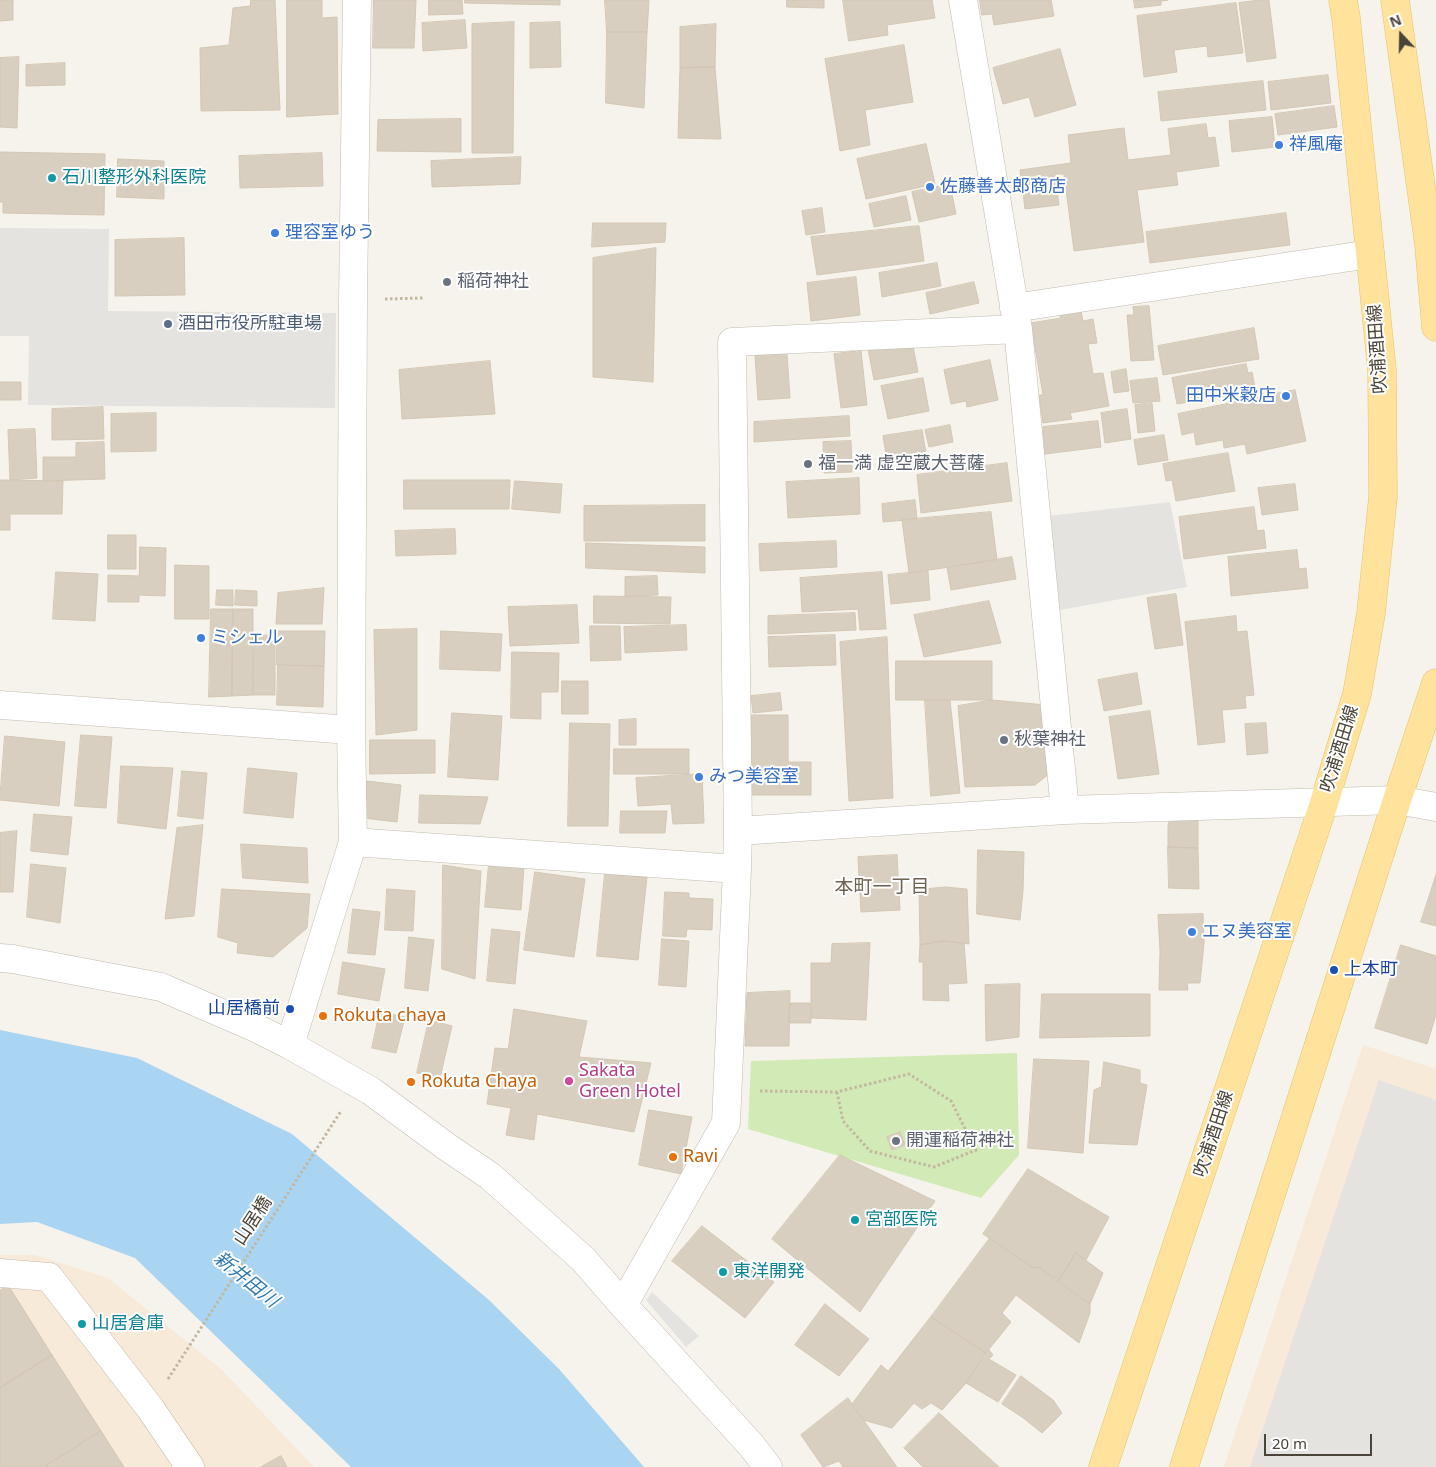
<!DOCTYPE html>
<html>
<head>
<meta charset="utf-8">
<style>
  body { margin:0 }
  #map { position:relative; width:1436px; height:1467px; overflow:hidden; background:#f6f3ec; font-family:"Noto Sans",sans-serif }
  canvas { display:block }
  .north { position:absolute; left:1376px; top:10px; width:50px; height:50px; -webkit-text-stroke:4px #fff; paint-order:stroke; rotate:339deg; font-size:14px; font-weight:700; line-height:20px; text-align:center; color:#4b4439 }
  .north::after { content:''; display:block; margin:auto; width:18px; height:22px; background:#4b4439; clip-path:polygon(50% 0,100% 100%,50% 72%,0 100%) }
  .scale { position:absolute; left:1264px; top:1434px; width:108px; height:22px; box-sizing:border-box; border:2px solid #4b4439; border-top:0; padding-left:6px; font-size:15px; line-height:18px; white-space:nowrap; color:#4b4439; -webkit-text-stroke:4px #fff; paint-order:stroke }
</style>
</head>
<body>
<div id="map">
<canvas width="1436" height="1467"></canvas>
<div class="north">N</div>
<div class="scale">20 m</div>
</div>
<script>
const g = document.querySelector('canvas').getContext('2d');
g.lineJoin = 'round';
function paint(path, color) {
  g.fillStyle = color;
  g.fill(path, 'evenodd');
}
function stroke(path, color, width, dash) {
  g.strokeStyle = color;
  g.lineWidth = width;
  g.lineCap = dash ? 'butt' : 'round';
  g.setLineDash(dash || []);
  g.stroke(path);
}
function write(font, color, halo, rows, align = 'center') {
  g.font = font + ' "Noto Sans","Noto Sans JP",sans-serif';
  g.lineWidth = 4;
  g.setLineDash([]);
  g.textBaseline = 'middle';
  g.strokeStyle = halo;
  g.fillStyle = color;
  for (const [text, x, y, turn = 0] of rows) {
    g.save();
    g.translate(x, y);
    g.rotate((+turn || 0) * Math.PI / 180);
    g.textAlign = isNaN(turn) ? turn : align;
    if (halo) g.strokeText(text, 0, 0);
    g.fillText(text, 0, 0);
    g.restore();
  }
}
paint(new Path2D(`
  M1363 1045 1436 1069V1467H1224Z
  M0 1255H35L108 1278 222 1370 314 1467H0Z`), '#f7ead8');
paint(new Path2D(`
  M1017 1053 1019 1155 981 1198 748 1129 751 1061Z`), '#d2eab5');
paint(new Path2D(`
  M0 228 109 229 108 311 336 313 335 408 28 405 29 336H0Z
  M1170 502 1187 587 1060 610 1049 516Z
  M1379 1080 1436 1100V1467H1250Z
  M652 1292 699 1336 686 1347 646 1300Z`), '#e5e3e0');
paint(new Path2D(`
  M0 1030 137 1058 292 1134 489 1300 559 1369 644 1467H351L135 1258 37 1222 0 1224Z`), '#a9d4f2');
const building = new Path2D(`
  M0 0H13V20L0 21Z
  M251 0H275L280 110 201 111 200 48 229 45 233 8 250 6Z
  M287 0H322V18L337 17 338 114 287 117Z
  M374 0H416L414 48H373Z
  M429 0H462L463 14 429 15Z
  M465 0H560V5L465 3Z
  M605 0H649L647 32H607Z
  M787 0H824V8L787 7Z
  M843 0H932L935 18 887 25 888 35 849 41Z
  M980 0H1051L1054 16 994 25 992 14 982 15Z
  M1134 0H1168L1161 1V5L1135 8Z
  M1260 0H1269L1276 58 1247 62 1239 3Z
  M1236 3 1243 53 1208 57 1207 46 1174 50 1177 72 1144 77 1137 16Z
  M465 20 467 48 423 51 422 23Z
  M514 22 513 153H472V24Z
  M560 22 561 67 530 68V23Z
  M716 24 715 67 680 68V27Z
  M607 32H647L644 108 606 103Z
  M904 45 913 102 865 110 870 145 840 151 825 59Z
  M1060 49 1076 105 1035 117 1029 97 1003 104 993 68Z
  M19 57 17 128 0 127V58Z
  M65 63V85L26 86V65Z
  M715 67 721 139 678 138 680 68Z
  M1328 75 1331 103 1271 110 1268 82Z
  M1263 81 1266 110 1161 121 1158 92Z
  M1334 106 1337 127 1278 135 1275 114Z
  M1272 117 1275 147 1232 152 1229 121Z
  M461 119V152L377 151 378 120Z
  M1206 124 1208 138 1215 137 1219 166 1176 172 1178 185 1137 190 1144 242 1074 251 1064 174H1055L1059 205 1025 209 1020 170 1071 163 1068 135 1124 128 1128 160 1171 155 1168 129Z
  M926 144 935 184 866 199 857 159Z
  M0 152 105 154 104 215 3 213V202H0Z
  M322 153 323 186 240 188 239 156Z
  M521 157 520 184 432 187 431 161Z
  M118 159 164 161V199L117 197Z
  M950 184 956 214 919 222 912 192Z
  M906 196 911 220 874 227 869 204Z
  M822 208 825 232 806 235 802 211Z
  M1286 213 1290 245 1150 263 1146 232Z
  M593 223H666L665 242 592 247Z
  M919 226 924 261 817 275 811 237Z
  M184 238 185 295 115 296V240Z
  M656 248 653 382 593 377V258Z
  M937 263 941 286 882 297 879 273Z
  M856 277 860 315 811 321 807 283Z
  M974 282 979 303 930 314 926 293Z
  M1149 306 1154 360 1131 361 1127 315H1134L1133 307Z
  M1080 307 1083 321 1093 319 1097 343 1088 344 1093 374 1103 373 1109 406 1070 413 1072 419 1043 423 1039 395H1043L1031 323 1061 318 1059 311Z
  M1254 328 1259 359 1163 375 1158 346Z
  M912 341 918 372 874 380 868 349Z
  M861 351 867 405 841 408 834 354Z
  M787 354 790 398 758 400 755 356Z
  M990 360 998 400 967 407 966 401 951 404 944 370Z
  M490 361 495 414 402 419 399 370Z
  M1246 364 1248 373 1252 372 1256 393 1220 399 1219 391 1206 394 1207 399 1177 404 1172 378Z
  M1126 369 1129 391 1114 393 1111 372Z
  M923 378 929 411 888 419 881 386Z
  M1157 378 1160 401 1133 403 1130 381Z
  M0 382H21V400H0Z
  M1295 390 1306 441 1247 454 1245 444 1224 448 1223 440 1196 445 1194 432 1182 435 1178 414Z
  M1152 403 1155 431 1138 433 1135 405Z
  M103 407 104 439 52 440V409Z
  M1127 409 1131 439 1105 443 1101 413Z
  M156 413V451L111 452V414Z
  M849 416 850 436 754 442V422Z
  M1098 421 1101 447 1045 454 1043 427Z
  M950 425 953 442 929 447 925 430Z
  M35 429 37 478 10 480 8 430Z
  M922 430 926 453 887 460 883 436Z
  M1164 435 1168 460 1138 465 1134 440Z
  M851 441 852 472 824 473 823 442Z
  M104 442 105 479 43 481V457H76V443Z
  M1228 453 1235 491 1176 501 1172 480 1166 481 1163 464Z
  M1007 463 1012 501 921 513 917 475Z
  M859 478 860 514 788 518 786 482Z
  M0 480 63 481 62 514H10V530H0Z
  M404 480H510L509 509H404Z
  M515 481 562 484 560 513 512 509Z
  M1295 484 1298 510 1262 515 1258 488Z
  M915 500 917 519 883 522 882 504Z
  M705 505V541H584V506Z
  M1254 507 1257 531 1264 530 1266 548 1184 559 1179 517Z
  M991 512 997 560 909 573 902 520Z
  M455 529 456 554 396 556 395 531Z
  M108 535H136V569H108Z
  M836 541 837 567 760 571 759 544Z
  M586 543 705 547V573L586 568Z
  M140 547 166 548 165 596 139 595V602H108V575L139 576Z
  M1297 550 1299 569 1306 568 1308 588 1231 596 1228 557Z
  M1012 557 1016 579 951 590 947 568Z
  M175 565 209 566V619H175Z
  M928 571 930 600 891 604 888 575Z
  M56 572 98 574 95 621 53 619Z
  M882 572 886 629 860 630 858 609 802 612 800 578Z
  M657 576 658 595 625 596V577Z
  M324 588 322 624H276L278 593Z
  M217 590H233V606L216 605Z
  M236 590 257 591V606L235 605Z
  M1176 594 1183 645 1155 649 1147 598Z
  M594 596 671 597 670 624 594 623Z
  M989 601 1001 643 924 657 914 615Z
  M577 605 579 643 510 646 508 607Z
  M211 609H233L232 696 209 697Z
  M233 609H253V695L232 696Z
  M855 613 856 630 768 634V616Z
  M1236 616 1237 632 1247 631 1254 695 1245 696 1246 708 1222 710 1225 742 1198 745 1185 622Z
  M686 625 687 650 625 653 624 627Z
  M590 626H620L621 660 591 661Z
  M417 629V730L376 735 374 630Z
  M277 631H325L324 666 277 665Z
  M441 631 502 634 500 671 440 669Z
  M275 635V695H253L254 636Z
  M835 635 836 665 769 667 768 637Z
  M887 637 893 798 849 801 840 642Z
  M512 652 559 653 558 692H541V719L511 718Z
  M896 661H992V700H896Z
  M278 665 324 666 323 707 277 705Z
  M1137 673 1142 704 1104 711 1098 680Z
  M562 681H588V714H562Z
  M780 693 782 710 753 713 751 696Z
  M925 700H950L960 793 931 796Z
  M992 700 1046 705 1049 774 1035 785 965 787 958 706Z
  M1150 711 1159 774 1118 779 1109 717Z
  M452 713 502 716 498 780 448 777Z
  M747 715H788V762H811V795H746Z
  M636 719V745H619V720Z
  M570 723 610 724 608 826H568Z
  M1266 723 1268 753 1247 755 1245 724Z
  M81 735 112 737 106 808 75 806Z
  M5 736 65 742 59 806 0 800Z
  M370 740H435V773L370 774Z
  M614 749H689V774H614Z
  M121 766 173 768 166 829 118 823Z
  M248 768 297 773 293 818 244 813Z
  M182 771 207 773 203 819 178 816Z
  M702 774 704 823 673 824 671 804 638 806 636 778Z
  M367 781 401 785 397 822 363 818Z
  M420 795 488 797 480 824 419 823Z
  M621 811H667L665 833H620Z
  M34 814 72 817 68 855 31 851Z
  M1170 819H1198V848L1168 847V826Z
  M203 825 194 916 165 919 177 828Z
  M17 831 13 892H0V833Z
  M241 844 307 848 308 883 243 878Z
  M1168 847 1198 848 1199 889 1169 888Z
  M978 850 1024 852 1023 891 1020 920 977 914Z
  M897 855 900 910 861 912 858 857Z
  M31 864 66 868 60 923 27 917Z
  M489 864 524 866 521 910 485 907Z
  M443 865 481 871 475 979 442 969Z
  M535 872 585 879 574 957 524 950Z
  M605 873 647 877 638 960 597 956Z
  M1436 875V926L1421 922Z
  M945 887 967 889 969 944 943 941 920 945 919 890Z
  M222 889 310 894 307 928 273 957 237 953 238 943 218 937Z
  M387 889 415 891 413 931 385 930Z
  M665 892 689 893V898L713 899 712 930 687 929 686 937 663 936Z
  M353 909 380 912 375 955 348 953Z
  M1203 914 1204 943 1200 983H1187L1188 990H1159L1160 951 1158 915Z
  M492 929 520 932 515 984 487 981Z
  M409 937 434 940 428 991 405 988Z
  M662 939 689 941 686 987 659 985Z
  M943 941 964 943 967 983 948 984 949 1001 923 1000V962H919L920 945Z
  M870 943 866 1020 811 1018V963H831L832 944Z
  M1401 945 1436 956V1015L1427 1044 1375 1028Z
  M343 962 385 969 379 1001 338 994Z
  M1020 984 1019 1037 986 1041 985 985Z
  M790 991 789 1046H745L747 993Z
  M1042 994H1150V1036L1040 1038Z
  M790 1003H810L811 1023H789Z
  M514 1009 587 1021 579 1057 651 1063 634 1132 537 1114 534 1140 506 1135 511 1108 487 1104 495 1048 508 1049Z
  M380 1012 405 1017 396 1053 372 1048Z
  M429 1020 452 1026 440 1078 417 1073Z
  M1034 1059 1089 1061 1083 1153 1028 1148Z
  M1104 1062 1140 1070V1083L1147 1085 1137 1145 1089 1143 1094 1090 1101 1087Z
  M649 1110 692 1117 681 1174 639 1165Z
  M900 1132 905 1145 892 1150 887 1137Z
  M840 1155 935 1201 860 1312 772 1239Z
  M1028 1169 1109 1217 1086 1260 1076 1253 1058 1282 1039 1267 1033 1268 983 1234Z
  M702 1226 774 1282 745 1318 672 1261Z
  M990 1238 1033 1268 1039 1267 1090 1304V1313L1079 1343 1016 1295 1002 1313 1011 1322 986 1353 931 1317Z
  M1076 1253 1103 1273 1090 1304 1058 1282Z
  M8 1285 52 1355 0 1388V1291Z
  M825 1304 869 1339 839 1376 795 1345Z
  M931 1317 986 1353 966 1383 942 1410 931 1403 922 1409 914 1403 892 1428 863 1420 852 1404 881 1365 888 1371Z
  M989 1350 993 1355 989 1359 1016 1375 998 1402 966 1383Z
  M52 1355 101 1431 44 1467H0V1388Z
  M1021 1376 1053 1400 1062 1413 1042 1433 1022 1417 1002 1404Z
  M848 1398 852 1404 897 1467H843L839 1461 823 1467 801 1435Z
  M939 1413 999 1467H923L904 1448Z
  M101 1431 124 1467H44Z
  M281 1456 287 1467H261Z`);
paint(building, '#d8cfc1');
stroke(building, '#d3c7b4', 1);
const minor = new Path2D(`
  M963 0 1018 329 1065 810
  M1014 308 1370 254
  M0 705 351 730
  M738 831 1065 810 1397 800 1436 807
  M353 842 737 869 738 831 732 342 1018 329
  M0 958 13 959 161 987 256 1028 290 1045 371 1091 447 1147 490 1176 583 1259 623 1305 751 1445 768 1467
  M290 1045 353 842 351 730 353 301 357 0
  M0 1273 49 1277 150 1408 190 1467
  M623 1305 726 1123 737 869`);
const major = new Path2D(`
  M1395 0 1429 245 1436 327
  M1103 1467 1324 803 1357 694 1371 613 1383 497 1382 370 1346 18 1343 0
  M1184 1467 1397 800 1436 683`);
stroke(minor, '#c2bbae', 29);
stroke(major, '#e6c16a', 29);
stroke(new Path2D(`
  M385 299 424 298
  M760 1091 837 1092 909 1074 951 1101 976 1150 934 1167 870 1151 843 1121 837 1092
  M168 1379 341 1111`), '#c4b79f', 3, [2.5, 2.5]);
stroke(minor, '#fff', 28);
stroke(major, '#ffe39c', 28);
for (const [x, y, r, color] of [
  [1279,145,5,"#3f7fe0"],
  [52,178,5,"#0f9aa8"],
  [930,187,5,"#3f7fe0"],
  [275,233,5,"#3f7fe0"],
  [447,282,5,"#6b7280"],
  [168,324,5,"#5c6f8a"],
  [1286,396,5,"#3f7fe0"],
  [808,464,5,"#6b7280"],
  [201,638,5,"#3f7fe0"],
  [1004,740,5,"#6b7280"],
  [699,777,5,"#3f7fe0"],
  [1192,932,5,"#3f7fe0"],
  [1334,970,5,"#1a4fb4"],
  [290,1009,5,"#1a4fb4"],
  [323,1016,5,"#e8710a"],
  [569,1081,5,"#d1479c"],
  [411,1082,5,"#e8710a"],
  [896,1141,5,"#6b7280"],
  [673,1157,5,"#e8710a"],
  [855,1220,5,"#0f9aa8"],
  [723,1272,5,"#0f9aa8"],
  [82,1324,5,"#0f9aa8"]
]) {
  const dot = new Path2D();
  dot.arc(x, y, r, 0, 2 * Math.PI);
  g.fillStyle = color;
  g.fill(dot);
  stroke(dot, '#fff', 2);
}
write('18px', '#366cbe', '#fff', [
  ["祥風庵",1289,145],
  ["佐藤善太郎商店",940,187],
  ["理容室ゆう",285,233],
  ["田中米穀店",1276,396,"right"],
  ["ミシェル",211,638],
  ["みつ美容室",709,777],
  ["エヌ美容室",1202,932]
], 'left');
write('18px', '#0d838f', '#fff', [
  ["石川整形外科医院",62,178],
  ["宮部医院",865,1220],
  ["東洋開発",733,1272],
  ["山居倉庫",92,1324]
], 'left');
write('18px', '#5b616d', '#fff', [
  ["稲荷神社",457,282],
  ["福一満 虚空蔵大菩薩",818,464],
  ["秋葉神社",1014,740],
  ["開運稲荷神社",906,1141]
], 'left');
write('18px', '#4e5e75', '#fff', [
  ["酒田市役所駐車場",178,324]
], 'left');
write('18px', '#4b4439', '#fff', [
  ["吹浦酒田線",1378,349,-94],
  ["吹浦酒田線",1340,749,-73],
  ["吹浦酒田線",1214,1134,-72],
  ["山居橋",253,1221,-57]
]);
write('18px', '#164399', '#fff', [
  ["上本町",1344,970],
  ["山居橋前",280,1009,"right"]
], 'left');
write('18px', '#c56008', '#fff', [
  ["Rokuta chaya",333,1016],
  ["Rokuta Chaya",421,1082],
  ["Ravi",683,1157]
], 'left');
write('18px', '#b23c85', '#fff', [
  ["Sakata",579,1071],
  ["Green Hotel",579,1092]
], 'left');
write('19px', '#6e6250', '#fff', [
  ["本町一丁目",882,888]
]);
write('italic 19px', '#2e7ab2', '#fff', [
  ["新井田川",246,1280,39]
]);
</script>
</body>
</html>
